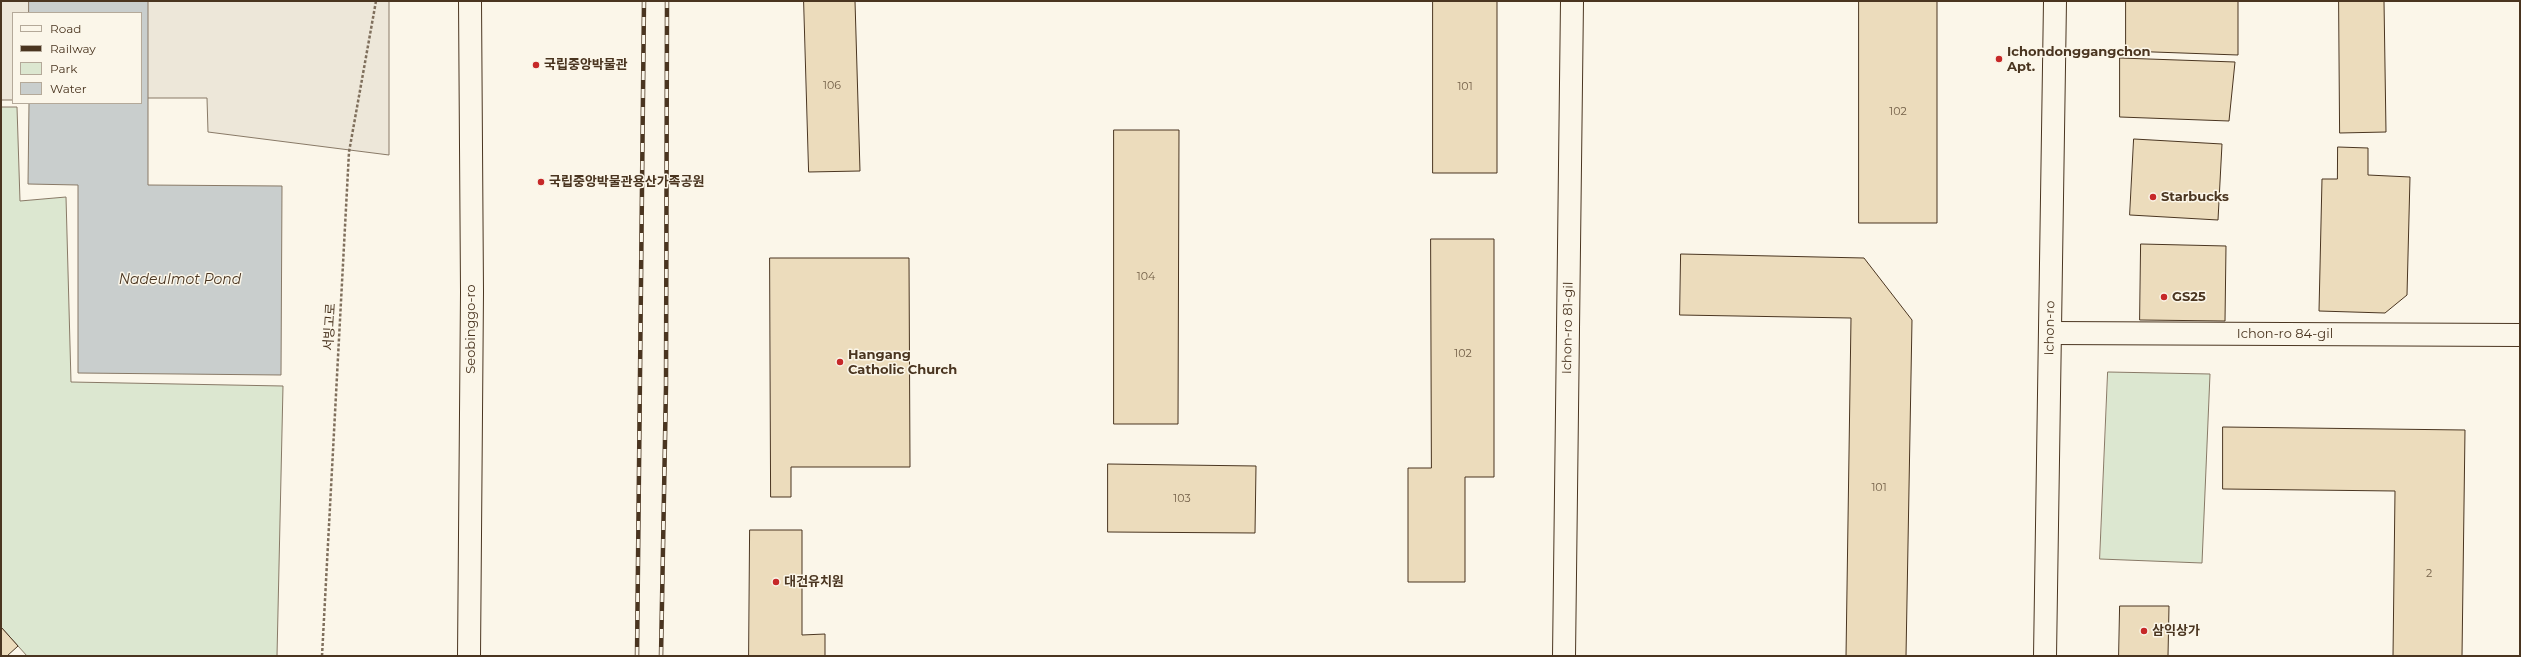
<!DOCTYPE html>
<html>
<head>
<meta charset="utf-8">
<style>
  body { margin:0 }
  #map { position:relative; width:2521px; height:657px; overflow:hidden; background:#fbf6e9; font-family:Montserrat,sans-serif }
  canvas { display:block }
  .frame { position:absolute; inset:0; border:2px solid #4a3520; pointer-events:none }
  .legend { position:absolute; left:12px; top:12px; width:130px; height:92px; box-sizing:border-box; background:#fbf6e9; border:1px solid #b4a999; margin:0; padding:5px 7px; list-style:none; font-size:12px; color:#4a3520 }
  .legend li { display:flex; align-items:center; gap:8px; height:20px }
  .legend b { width:20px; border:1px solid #b4a999 }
</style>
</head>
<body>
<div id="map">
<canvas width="2521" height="657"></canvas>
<div class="frame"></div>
<ul class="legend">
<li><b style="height:5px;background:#fbf6e9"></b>Road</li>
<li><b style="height:5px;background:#4a3520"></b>Railway</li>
<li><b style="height:11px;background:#dce7d0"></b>Park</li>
<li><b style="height:11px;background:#c9cecd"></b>Water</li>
</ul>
</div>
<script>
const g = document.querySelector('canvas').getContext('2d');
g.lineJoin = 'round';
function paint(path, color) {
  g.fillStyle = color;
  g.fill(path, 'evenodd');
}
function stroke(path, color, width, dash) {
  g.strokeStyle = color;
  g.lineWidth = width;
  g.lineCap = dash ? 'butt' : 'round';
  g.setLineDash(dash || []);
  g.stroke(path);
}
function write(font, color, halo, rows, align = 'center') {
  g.font = font + ' Montserrat,"Noto Sans KR",sans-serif';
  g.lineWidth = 3;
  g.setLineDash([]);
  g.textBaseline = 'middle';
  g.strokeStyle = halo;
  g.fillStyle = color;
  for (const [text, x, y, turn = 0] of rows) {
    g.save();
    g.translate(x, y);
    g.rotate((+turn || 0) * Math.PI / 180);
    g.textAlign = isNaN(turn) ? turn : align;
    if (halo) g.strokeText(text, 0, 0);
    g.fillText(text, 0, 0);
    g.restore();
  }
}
const green = new Path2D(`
  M1 107H17L20 201 66 197 71 382 283 386 277 656H27L1 627Z
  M2108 372 2210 374 2202 563 2100 559Z`);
paint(green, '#dce7d0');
stroke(green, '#887966', 1);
const parking = new Path2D(`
  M1 1H389V155L208 132 207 98H141V13H13V100H1Z`);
paint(parking, '#ede7d9');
stroke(parking, '#887966', 1);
const water = new Path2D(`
  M29 1H148V185L282 186 281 375 78 373V185L28 184 29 103H141V13H29Z`);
paint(water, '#c9cecd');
stroke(water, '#887966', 1);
const building = new Path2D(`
  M804 1H855L860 171 809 172Z
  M1433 1H1497V173H1433Z
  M1859 1H1937V223H1859Z
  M2126 1H2238V55L2126 51Z
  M2339 1H2384L2386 132 2340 133Z
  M2120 58 2235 62 2229 121 2120 117Z
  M1114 130H1179L1178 424H1114Z
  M2134 139 2222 144 2218 220 2130 215Z
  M2338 147 2368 148V175L2410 177 2407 295 2385 313 2319 311 2322 179H2337Z
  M1431 239H1494V477H1465V582H1408V468H1431Z
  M2141 244 2226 246 2225 321 2140 320Z
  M1681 254 1864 258 1912 320 1906 656H1846L1851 318 1680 315Z
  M770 258H909L910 467H791V497H771Z
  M2223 427 2465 430 2462 656H2393L2395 491 2223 489Z
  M1108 464 1256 466 1255 533 1108 532Z
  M750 530H802V635L825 634V656H749Z
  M2120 606H2169L2168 656H2119Z
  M1 627 18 646 7 656H1Z`);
paint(building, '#ecdcbc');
stroke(building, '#4a3520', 1);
const minor = new Path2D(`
  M2050 333 2520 335
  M1564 656 1572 1`);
const tertiary = new Path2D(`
  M2045 656 2055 1`);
const primary = new Path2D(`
  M469 656 472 292 470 1`);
stroke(minor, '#4a3520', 24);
stroke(tertiary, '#4a3520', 24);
stroke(primary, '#4a3520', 24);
stroke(new Path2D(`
  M322 656 349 152 376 1`), '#7f6f5c', 2.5, [3, 2]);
stroke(minor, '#fbf6e9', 22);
stroke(tertiary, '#fbf6e9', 22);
stroke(primary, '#fbf6e9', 22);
const rail = new Path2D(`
  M637 656 644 1
  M661 656 666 386 667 1`);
stroke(rail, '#4a3520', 4.5);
stroke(rail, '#fbf6e9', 3, [9]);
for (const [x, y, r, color] of [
  [1999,59,4,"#c62828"],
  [536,65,4,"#c62828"],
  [541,182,4,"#c62828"],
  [2153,197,4,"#c62828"],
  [2164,297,4,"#c62828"],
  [840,362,4,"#c62828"],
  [776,582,4,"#c62828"],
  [2144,631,4,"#c62828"]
]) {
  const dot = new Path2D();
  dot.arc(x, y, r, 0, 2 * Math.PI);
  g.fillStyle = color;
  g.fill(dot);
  stroke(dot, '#fbf6e9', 1.5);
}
write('11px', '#725f47', null, [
  ["106",832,86],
  ["101",1465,87],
  ["102",1898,112],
  ["104",1146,277],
  ["102",1463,354],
  ["101",1879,488],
  ["103",1182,499],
  ["2",2429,574]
]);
write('bold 13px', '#4a3520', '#fbf6e9', [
  ["Ichondonggangchon",2007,52],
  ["Apt.",2007,67],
  ["국립중앙박물관",544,65],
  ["국립중앙박물관용산가족공원",549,182],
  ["Starbucks",2161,197],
  ["GS25",2172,297],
  ["Hangang",848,355],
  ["Catholic Church",848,370],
  ["대건유치원",784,582],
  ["삼익상가",2152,631]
], 'left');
write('13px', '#4a3520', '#fbf6e9', [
  ["서빙고로",330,327,-87],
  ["Ichon-ro 81-gil",1568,328,-89],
  ["Ichon-ro",2050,328,-89],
  ["Seobinggo-ro",471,329,-90],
  ["Ichon-ro 84-gil",2285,334]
]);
write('italic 14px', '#4a3520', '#fbf6e9', [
  ["Nadeulmot Pond",180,280]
]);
</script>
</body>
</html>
